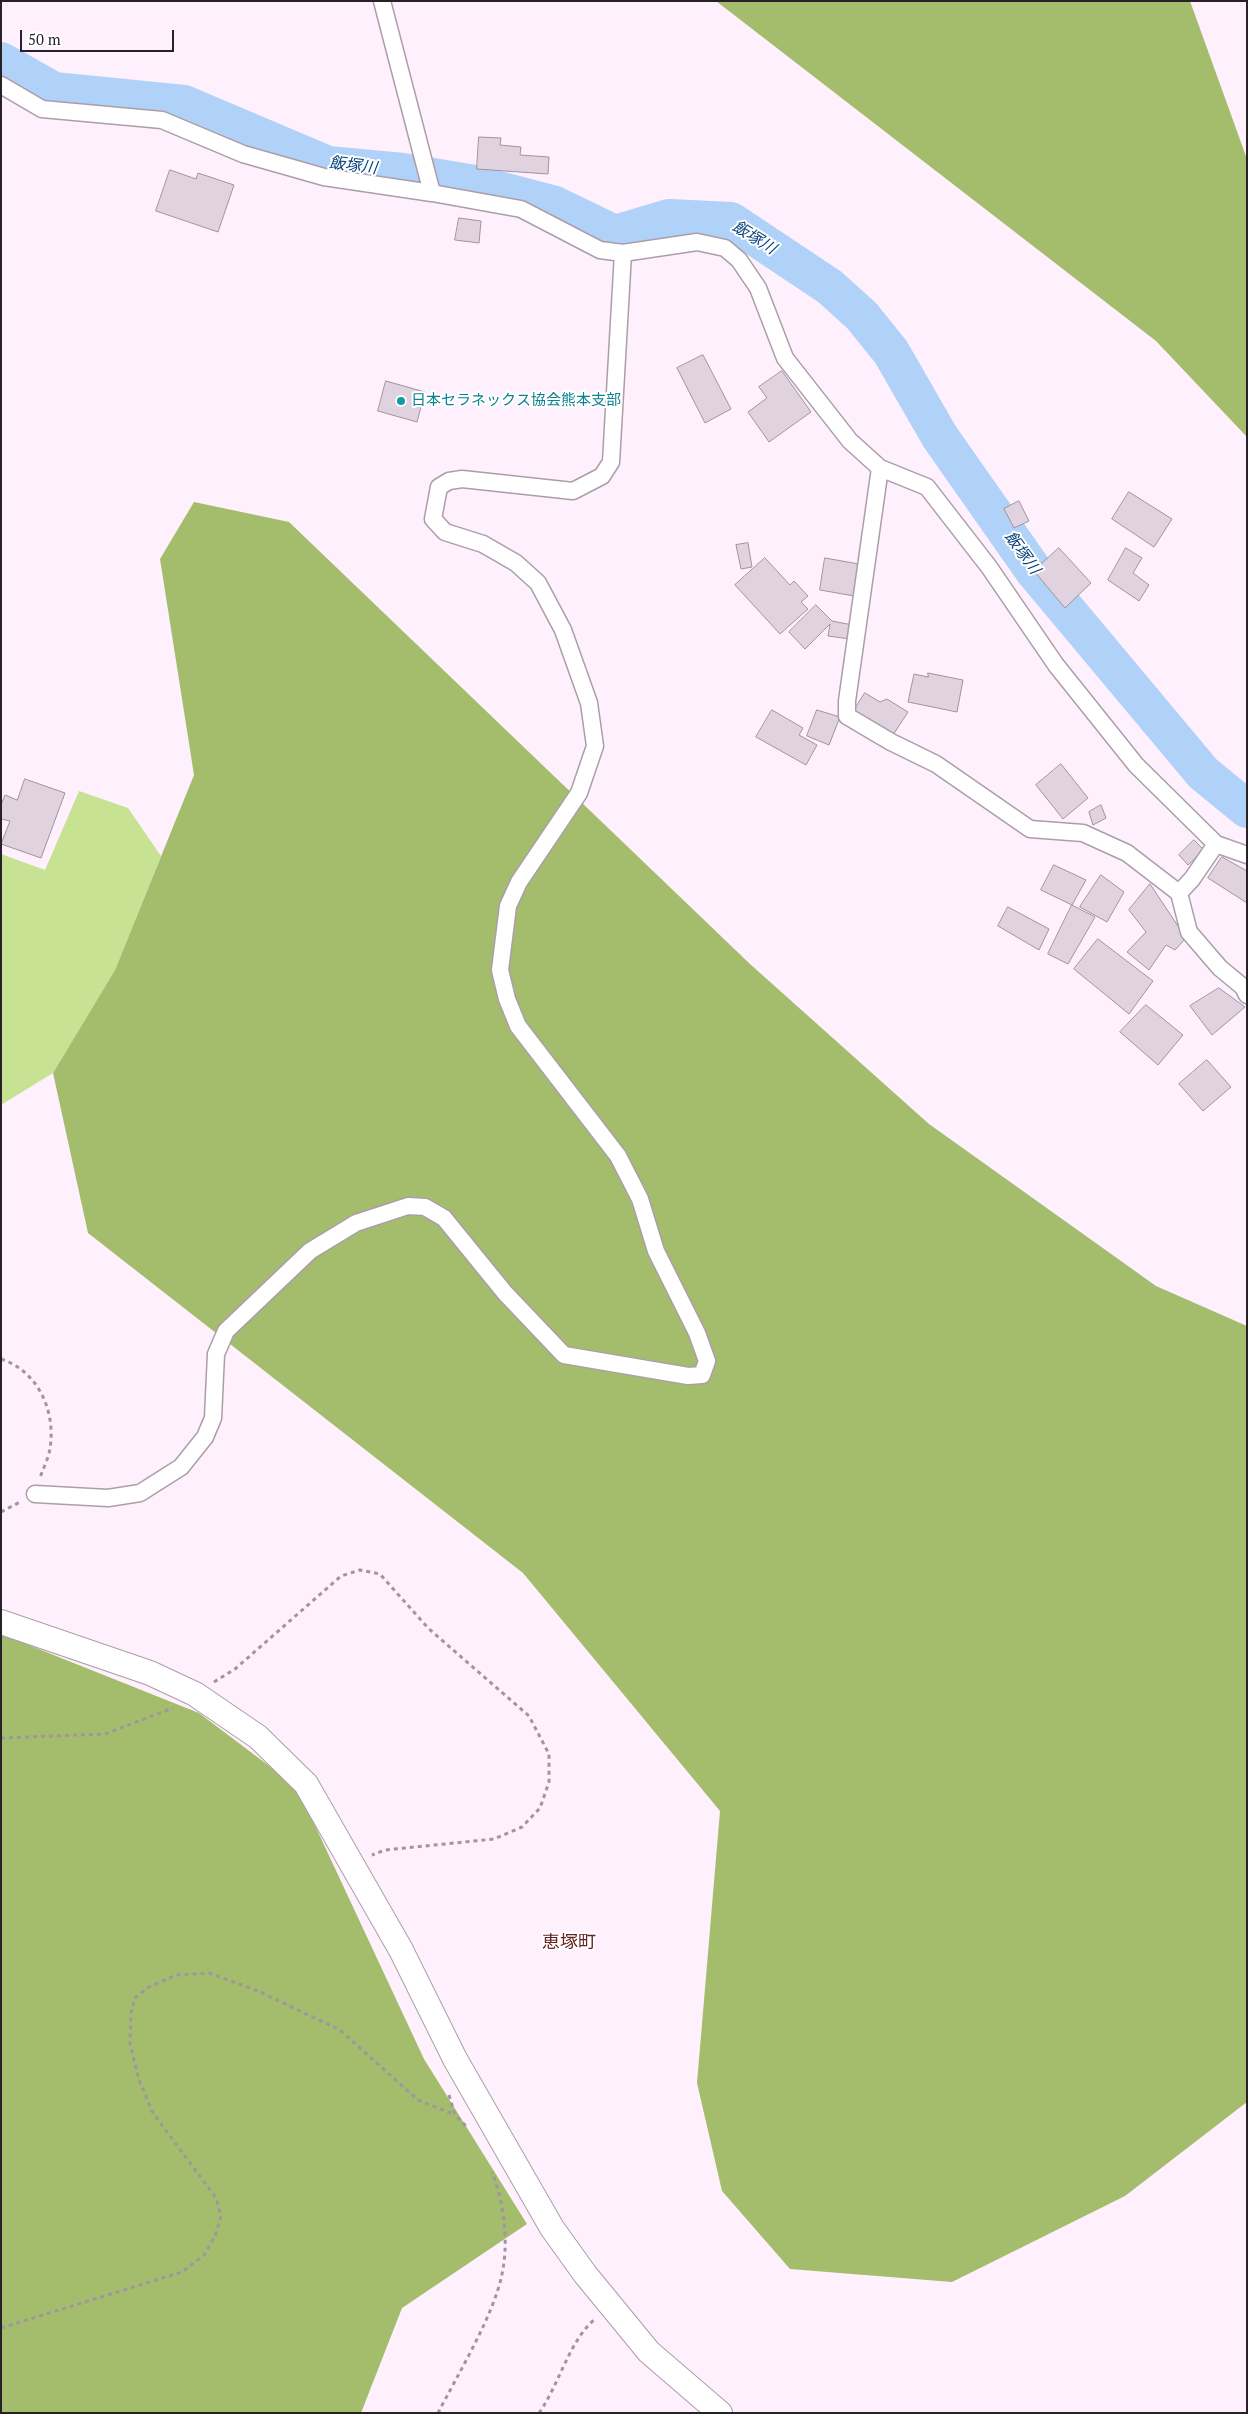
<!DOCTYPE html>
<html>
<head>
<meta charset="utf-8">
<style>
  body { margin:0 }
  #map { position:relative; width:1248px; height:2414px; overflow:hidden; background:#fef0fd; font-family:"PT Serif",serif }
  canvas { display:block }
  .frame { position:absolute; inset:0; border:2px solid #262226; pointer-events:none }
  .scale { position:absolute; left:20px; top:30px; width:154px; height:22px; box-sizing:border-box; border:2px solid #262226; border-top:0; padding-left:6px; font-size:15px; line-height:18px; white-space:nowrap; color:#262226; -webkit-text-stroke:4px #fff; paint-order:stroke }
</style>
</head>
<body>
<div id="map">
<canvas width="1248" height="2414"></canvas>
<div class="frame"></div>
<div class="scale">50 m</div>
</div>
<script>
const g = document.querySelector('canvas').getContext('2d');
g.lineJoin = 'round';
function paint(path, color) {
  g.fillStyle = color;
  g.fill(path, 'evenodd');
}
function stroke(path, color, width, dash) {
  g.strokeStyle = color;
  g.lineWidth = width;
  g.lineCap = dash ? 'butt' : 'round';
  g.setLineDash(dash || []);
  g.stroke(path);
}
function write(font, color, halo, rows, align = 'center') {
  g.font = font + ' "PT Serif","Noto Sans JP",serif';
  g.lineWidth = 4;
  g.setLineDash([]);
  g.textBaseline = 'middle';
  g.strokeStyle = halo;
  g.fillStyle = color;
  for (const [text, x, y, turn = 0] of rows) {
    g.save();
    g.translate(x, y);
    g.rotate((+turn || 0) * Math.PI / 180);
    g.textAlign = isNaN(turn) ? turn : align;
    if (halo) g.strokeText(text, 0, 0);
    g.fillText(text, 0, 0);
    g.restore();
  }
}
paint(new Path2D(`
  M79 791 128 808 161 856 115 970 53 1073 1 1105V854L45 870Z`), '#c8e293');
paint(new Path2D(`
  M716 1H1190L1247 159V437L1156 341Z
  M194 502 289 522 750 964 929 1124 1156 1286 1247 1326V2102L1125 2196 952 2282 790 2269 722 2191 697 2083 720 1811 523 1573 88 1233 53 1073 115 970 194 775 160 559Z
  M1 1634 199 1713 297 1787 424 2059 527 2224 402 2308 361 2413H1Z`), '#a4bd6d');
stroke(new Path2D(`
  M1 61 54 91 184 104 328 165 403 172 475 184 555 205 615 234 669 218 731 221 830 287 862 316 891 352 940 437 1034 571 1203 773 1247 809`), '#b0d1f8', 38);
const building = new Path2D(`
  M479 137 501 138 500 145 521 147 520 155 549 157 548 174 477 169Z
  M170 170 196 179 198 173 234 185 218 232 156 211Z
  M459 218 481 221 479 243 455 240Z
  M703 355 731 409 705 423 677 368Z
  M782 371 811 412 769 442 748 412 767 398 759 387Z
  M386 381 425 392 417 422 378 411Z
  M1129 492 1172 519 1154 547 1112 519Z
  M1019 501 1029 521 1014 528 1004 509Z
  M748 543 752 567 741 569 736 545Z
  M1059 548 1091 583 1065 608 1034 571Z
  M1126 548 1142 558 1133 573 1149 585 1139 601 1108 580Z
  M765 558 790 585 794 581 808 596 801 602 808 609 780 634 735 585Z
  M825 558 859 564 854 596 820 590Z
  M816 605 832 621 853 625 850 639 828 636 830 624 805 649 789 632Z
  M928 673 963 680 957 712 908 702 914 674 928 677Z
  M865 693 880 702 887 699 908 712 891 738 853 712Z
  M772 710 803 728 799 735 817 745 806 765 756 737Z
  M817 710 840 717 829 745 807 736Z
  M1061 764 1088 798 1063 819 1036 785Z
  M25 779 65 793 41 858 1 844 10 821 1 819V805L5 795 17 800Z
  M1101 805 1106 818 1093 825 1089 812Z
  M1194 840 1204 850 1188 865 1179 855Z
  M1222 857 1247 871V903L1208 878Z
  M1054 865 1086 880 1072 905 1041 890Z
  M1101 875 1124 892 1107 922 1080 907Z
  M1150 884 1186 938 1175 950 1166 945 1149 970 1127 952 1146 932 1129 910Z
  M1072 905 1095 917 1068 964 1048 954Z
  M1008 907 1049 929 1039 950 998 926Z
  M1098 939 1153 981 1129 1014 1074 969Z
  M1219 988 1245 1007 1212 1035 1190 1006Z
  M1146 1005 1183 1035 1158 1065 1120 1032Z
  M1207 1060 1231 1087 1203 1111 1179 1084Z`);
paint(building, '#e0d2de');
stroke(building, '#a0939e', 1);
const street = new Path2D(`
  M382 1 432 193
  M1 85 42 109 162 120 243 154 324 177 432 193 521 209 600 250 623 253 697 242 725 248 739 260 758 288 785 358 850 441 880 468 927 487 989 567 1056 665 1136 765 1216 844 1247 855
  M880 468 847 701V716L891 742 936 764 1030 829 1083 833 1127 853 1179 893 1189 932 1220 968 1243 987 1247 995
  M1179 893 1192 879 1216 844
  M35 1494 108 1498 140 1493 181 1467 205 1437 213 1418 216 1354 226 1331 310 1251 356 1223 408 1206 425 1207 444 1218 505 1293 564 1355 688 1376 702 1375 707 1361 697 1333 656 1251 640 1199 618 1156 518 1026 507 999 500 970 508 906 519 882 579 793 595 746 589 703 563 630 538 583 516 563 483 544 445 532 433 519 439 487 449 481 462 479 573 491 602 476 611 462 623 253`);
const secondary = new Path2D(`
  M1 1622 150 1673 195 1694 258 1737 306 1784 401 1950 455 2059 552 2228 585 2274 649 2352 720 2413`);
stroke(street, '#ab9eaa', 19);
stroke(secondary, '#ab9eaa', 26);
stroke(new Path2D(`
  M1 1359C38 1371 56 1411 50 1448 49 1458 43 1468 40 1478
  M1 1512 20 1502
  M214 1682 235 1669 341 1576 360 1570 380 1574 428 1628 529 1716 549 1754V1782L540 1808 522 1827 494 1839 385 1850 372 1855
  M1 1738 105 1734 173 1708
  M449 2095 455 2115 468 2128
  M1 2328 182 2272 204 2255 215 2236 221 2216 216 2198 153 2113 139 2080 130 2044 131 2013 135 1998 149 1987 176 1975 209 1973 258 1991 340 2030 418 2100 455 2115
  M438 2413C458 2374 494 2315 502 2274 509 2241 504 2203 492 2172
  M539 2413C559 2385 569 2341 595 2319`), '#9f969f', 3, [4, 4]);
stroke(street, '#fff', 16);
stroke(secondary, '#fff', 24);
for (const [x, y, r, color] of [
  [401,401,5,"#0f9aa8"]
]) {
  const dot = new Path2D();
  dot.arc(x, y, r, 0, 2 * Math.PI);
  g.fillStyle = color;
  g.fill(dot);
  stroke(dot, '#fff', 2);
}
write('15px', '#0d838f', '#fff', [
  ["日本セラネックス協会熊本支部",411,401]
], 'left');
write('italic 16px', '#09447d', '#fff', [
  ["飯塚川",353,166,7],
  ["飯塚川",754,238,32],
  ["飯塚川",1022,553,54]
]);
write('18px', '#672222', '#fff', [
  ["恵塚町",569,1943]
]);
</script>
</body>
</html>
